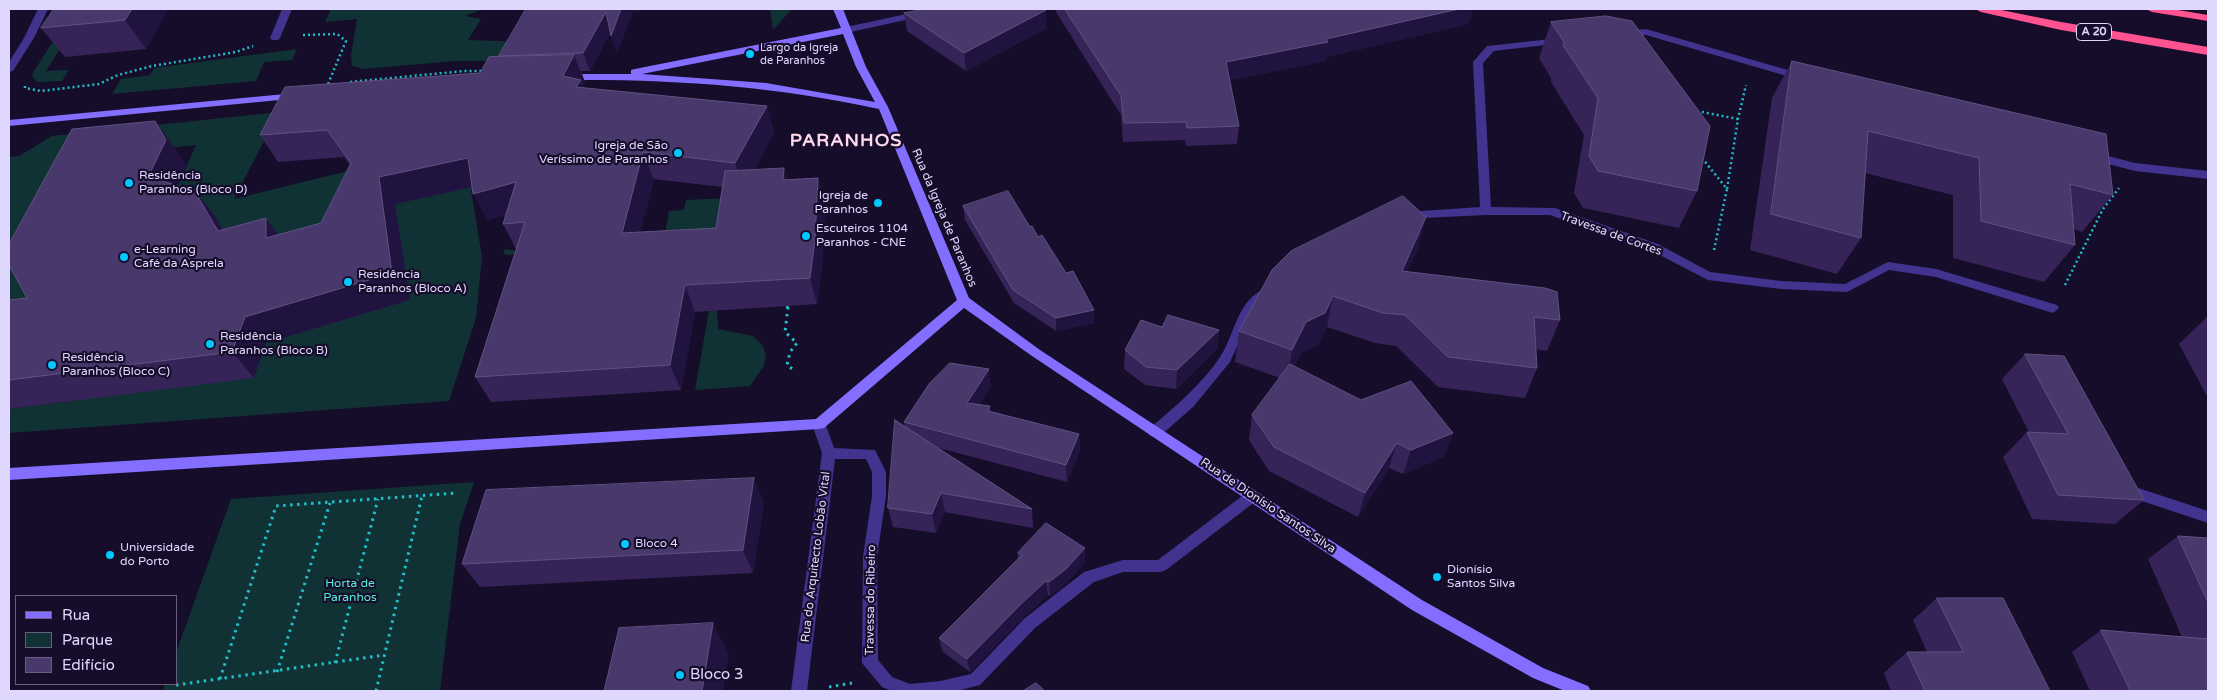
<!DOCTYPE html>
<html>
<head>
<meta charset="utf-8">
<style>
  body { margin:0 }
  #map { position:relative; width:2217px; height:700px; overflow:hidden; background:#160d2a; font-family:"Varela Round",sans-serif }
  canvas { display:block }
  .frame { position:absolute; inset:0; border:10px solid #e0d7ff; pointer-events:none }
  .legend { position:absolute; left:15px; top:595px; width:162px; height:90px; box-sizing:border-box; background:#160d2a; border:1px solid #675e7f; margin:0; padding:6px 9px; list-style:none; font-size:15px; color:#e0d7ff }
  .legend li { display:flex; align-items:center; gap:10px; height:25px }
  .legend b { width:25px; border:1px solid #675e7f }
</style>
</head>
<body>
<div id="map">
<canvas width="2217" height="700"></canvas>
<div class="frame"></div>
<ul class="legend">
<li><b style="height:6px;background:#836eff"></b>Rua</li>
<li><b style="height:14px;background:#103235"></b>Parque</li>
<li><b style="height:14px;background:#48386b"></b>Edifício</li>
</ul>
</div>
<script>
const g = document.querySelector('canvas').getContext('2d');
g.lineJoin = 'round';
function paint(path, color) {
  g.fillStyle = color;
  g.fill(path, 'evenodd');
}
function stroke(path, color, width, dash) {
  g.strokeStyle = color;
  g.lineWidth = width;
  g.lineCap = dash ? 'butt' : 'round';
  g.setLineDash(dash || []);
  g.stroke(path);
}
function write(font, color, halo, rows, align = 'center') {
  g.font = font + ' "Varela Round",sans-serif';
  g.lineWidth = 4.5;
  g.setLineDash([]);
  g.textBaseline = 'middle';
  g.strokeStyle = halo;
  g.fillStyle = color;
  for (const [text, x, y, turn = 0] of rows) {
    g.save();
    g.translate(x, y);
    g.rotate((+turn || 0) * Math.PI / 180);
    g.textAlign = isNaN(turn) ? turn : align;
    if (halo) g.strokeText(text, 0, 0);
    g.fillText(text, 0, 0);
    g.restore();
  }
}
paint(new Path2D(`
  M85 9 46 71 69 70 62 81 37 82 32 76 34 71 70 15Z
  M331 9H483L465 16 481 19 468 40 525 42 502 61H455L364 69 352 66 351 56 357 19 325 22Z
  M770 9H792L773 30Z
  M297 49 292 60 264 62 256 81 112 94 121 79 150 75 154 68Z
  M279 112 234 199 389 161 488 185 471 190 482 257 476 318 449 401 9 433V409L80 400 118 317 9 329V157L19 156 52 136ZM196 145 167 210 94 156Z
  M727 198 720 239 505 255 503 249 517 251 664 240 669 211 684 210 686 200Z
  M717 310 718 329 753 336 763 346 766 357 763 367 750 386 695 390 709 311Z
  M474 482 460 524 440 691H163L165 684H176V653L231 499Z`), '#103235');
stroke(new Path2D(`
  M303 35 337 34 346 41 328 84
  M350 82 464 71H483
  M25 86V88L41 91 99 84 118 75 152 66 236 52 253 46
  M1697 111 1738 119
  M1702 158 1727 189 1738 119 1746 85
  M818 195H824V198H826
  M1714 250 1727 189
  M2065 285 2103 209 2119 188
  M787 308 788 303`), '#22bec8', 2.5, [2, 3]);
stroke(new Path2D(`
  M788 307 785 332 797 343 790 352 787 365 795 371
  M335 663 378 499
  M277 672 330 503
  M220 679 276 506 457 493
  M176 685 384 655
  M829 687 852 683
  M376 691 422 496`), '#22bec8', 3, [2.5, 4.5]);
paint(new Path2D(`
  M282 9H292L280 38 278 40H272L270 38Z
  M2126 484 2208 511V523L2121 494 2119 490 2121 486Z`), '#42338e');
paint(new Path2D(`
  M38 9H48L34 38 13 71 9 72V62L24 38Z
  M930 9H947L942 12 846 33 841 30 846 27Z
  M1646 29 1805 75 1806 77 1805 79H1797L1646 35 1625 37 1620 34 1625 31Z
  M1560 38 1565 41 1563 43 1494 51 1483 63 1491 207 1555 208 1658 244 1710 272 1781 281 1845 284 1888 262 1936 269 2057 305 2059 308 2053 313 1936 277 1889 270 1847 292 1781 289 1708 280 1650 250 1550 215H1486L1403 219 1401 216 1403 213 1407 212 1480 207 1473 62 1487 46Z
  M2093 152 2135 163 2208 171V179L2135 171 2089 159 2088 156 2089 153Z
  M1266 289 1272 293 1252 314 1230 362 1193 407 1160 436 1155 437 1150 436 1148 432 1150 428C1175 407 1202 384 1220 357 1234 337 1238 297 1266 289Z
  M819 419 824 420 834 448 875 450 886 472V496L877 557 878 660 892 677 910 684 940 681 971 674 1025 618 1084 572 1123 560H1158L1246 493 1251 491 1256 493 1258 497 1256 501 1166 570 1161 572H1123L1094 582 1035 628 980 685 957 691H892L882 687 862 663 863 557 872 496V472L866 459H835L807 691H791L822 453 812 424 814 420Z`), '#42338e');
paint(new Path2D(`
  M833 9H843L866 67 888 107 969 298 1040 350 1422 600 1543 668 1588 686 1591 691H1565L1533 678 1412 610 1032 356 964 308 824 428 819 429 9 480V468L816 419 957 300 879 109C776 86 672 79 567 80L562 77 567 74H631V70L635 69 841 28ZM843 34 856 67 875 102 766 83 642 74Z
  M296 93 300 94V98L9 126V120Z`), '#836eff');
paint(new Path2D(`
  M1975 9H1996L2061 22 2208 47V55L2061 30 1981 12Z
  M2146 9H2172L2208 15V21L2152 12Z`), '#ff5290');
paint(new Path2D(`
  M54 9H168L146 49 65 57 41 28Z
  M600 9H649L633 11 617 53 610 33 590 71H581L585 82 583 85 584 88 767 106 774 133 754 170 787 180 818 178 825 205 822 266 817 304 695 312 681 390 491 402 475 377 516 249 503 224 506 215 488 220 473 194 472 187 395 204 410 300 266 343 254 378 9 409V300L27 298 175 148 187 167 178 185 194 190 215 216 223 229 266 218 278 235 321 223 350 165 344 157 278 162 260 135 480 73 500 56ZM654 179 722 187 716 228 640 232Z
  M1056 9H1473L1468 24 1326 57 1325 61 1230 80 1239 126 1237 144 1186 146 1185 140 1123 142 1121 115 1056 12Z
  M904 13 1047 28 966 71 907 31Z
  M1551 22 1697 191 1679 228 1583 208 1574 193 1584 135 1551 82V78L1539 58Z
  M1792 61 2113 195 2082 232 2074 229 2075 245 2044 282 1953 258V195L1865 173 1861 238 1837 274 1750 250 1772 98Z
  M963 206 1030 227 1038 237 1094 310V323L1056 331 1014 303 965 220Z
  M1418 248 1407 271 1560 320 1547 351 1536 349 1537 368 1525 398 1438 387 1396 346 1375 343 1327 327 1319 344 1301 353 1294 366 1361 400 1453 433 1444 457 1403 474 1389 468 1358 517 1269 471 1249 440 1252 415 1280 378 1235 362 1239 331Z
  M2208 316V398L2179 344Z
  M1162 327 1219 330 1217 349 1176 389 1145 385 1124 369 1125 350Z
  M2025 354 2144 500 2115 524 2032 519 2003 457 2027 432H2029L2002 379Z
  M991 386 979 405 990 406V411L1079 434 1080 451 1067 482 939 448 1032 509 1033 528 945 512 936 533 893 527 888 508 905 426 904 422Z
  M764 502 753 573 480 587 462 564Z
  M2178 536 2208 538V691H2090L2072 652 2101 630 2182 637 2148 559Z
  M1018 553 1085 562 1067 583 1050 596 1048 595 1024 617 970 672 942 651 939 638 1018 558Z
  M1937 598 2050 691H1891L1884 673 1907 652H1927L1913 620Z`), '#362459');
paint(new Path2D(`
  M132 9H168L146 49 125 20Z
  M621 9H649L633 11 617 53 611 36Z
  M1459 9H1473L1468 24 1326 57 1325 61 1225 81 1226 62Z
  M1046 10 1047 28 966 71 964 53Z
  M606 12 612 29 590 71 583 53Z
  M574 55 585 82 583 85 592 107 563 76Z
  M767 106 774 133 743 190 735 163Z
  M155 121 175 148 187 167 169 204 148 177Z
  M643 152 654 179 633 259 622 233Z
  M468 158 482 185 395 204 410 300 266 343 254 378 232 352 245 317 379 177Z
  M784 168 792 195 783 180Z
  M818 178 825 205 822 266 817 304 810 278Z
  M516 182 529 209 488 220 473 194Z
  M194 190 215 216 239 257 218 231Z
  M1426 217 1418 248 1393 302 1402 271Z
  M266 218 285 244 266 238Z
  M685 285 695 312 681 390 670 365Z
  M1333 296 1327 327 1319 344 1301 353 1287 380 1292 350 1306 322Z
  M1094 310V323L1056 331V318Z
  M1219 330 1217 349 1176 389 1177 370Z
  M989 369 991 386 969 421 967 403Z
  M1453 433 1444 457 1403 474 1411 450Z
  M1079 434 1080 451 1067 482 1066 465Z
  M1397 443 1389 468 1358 517 1365 493Z
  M754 478 764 502 753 573 743 550Z
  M941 493 945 512 936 533 932 514Z
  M1085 548V562L1067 583 1050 596 1049 582Z
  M1046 581 1048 595 1024 617 970 672 967 659 1022 603Z
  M713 623 729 654 723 691H702Z`), '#21133f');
const building = new Path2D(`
  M54 9H132L125 20 41 28Z
  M526 9H592L604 10V9H621L611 36 606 12 583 53 499 56Z
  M927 9H1045L1046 10 964 53 904 13Z
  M1065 9H1459L1326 39 1328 42 1226 62 1239 126 1187 128 1186 122 1124 123 1121 96Z
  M1606 16 1632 21 1710 126 1697 191 1598 171 1589 156 1598 98 1563 45 1564 42 1551 22Z
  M574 55 563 76 581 80 576 87 767 106 735 163 643 152 622 233 716 228 725 171 784 168 783 180 818 178 815 240 810 278 685 285 670 365 475 377 525 222 503 224 516 182 473 194 468 158 379 177 392 273 245 317 232 352 9 380V300L27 298 9 265V244L72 129 155 121 166 140 148 177 194 190 218 231 266 218V238L321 223 351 163 327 130 260 135 285 87 480 73 489 57Z
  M1792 61 2106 134 2113 195 2070 184 2075 245 1981 221 1979 158 1868 131 1861 238 1771 214Z
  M1008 191 1030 227 1032 226 1038 237 1042 235 1066 273 1073 271 1094 310 1056 318 1013 290 963 206Z
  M1403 196 1426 217 1402 271 1545 288 1557 292 1560 320 1534 317 1537 368 1448 357 1405 315 1383 313 1333 296 1325 313 1306 322 1292 350 1239 331 1272 270 1291 251Z
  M1168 315 1219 330 1177 370 1146 367 1125 350 1141 320 1162 327Z
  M2025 354 2064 356 2144 500 2058 495 2027 432 2068 434Z
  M950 363 989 369 967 403 990 406 988 411 1079 434 1066 465 904 422 929 384Z
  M1290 364 1361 400 1411 381 1453 433 1411 450 1397 443 1365 493 1274 447 1252 415Z
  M895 420 1032 509 941 493 932 514 888 508Z
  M754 478 743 550 462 564 486 490Z
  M1046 523 1085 548 1066 569 1049 582 1046 581 1022 603 967 659 939 638 1022 555 1018 553Z
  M2178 536 2208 538V602Z
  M1937 598H2003L2050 691H1925L1907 652H1963Z
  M713 623 702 691H604L619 628Z
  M2101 630 2208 639V691H2131Z
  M1036 683 1045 691H1023Z`);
paint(building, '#48386b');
stroke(building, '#605182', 1);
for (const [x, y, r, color] of [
  [750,54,5,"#03c7ff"],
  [678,153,5,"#03c7ff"],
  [129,183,5,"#03c7ff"],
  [878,203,5,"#03c7ff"],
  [806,236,5,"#03c7ff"],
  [124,257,5,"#03c7ff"],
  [348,282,5,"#03c7ff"],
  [210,344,5,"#03c7ff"],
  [52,365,5,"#03c7ff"],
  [625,544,5,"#03c7ff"],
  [110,555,5,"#03c7ff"],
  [1437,577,5,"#03c7ff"],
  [680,675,5,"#03c7ff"]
]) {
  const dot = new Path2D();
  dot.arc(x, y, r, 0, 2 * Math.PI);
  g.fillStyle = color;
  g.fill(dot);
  stroke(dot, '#160d2a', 2);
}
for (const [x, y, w] of [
  [2094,32,35]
]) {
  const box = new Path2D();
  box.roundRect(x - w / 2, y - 8.5, w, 17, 4);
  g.fillStyle = '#160d2a';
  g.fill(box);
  stroke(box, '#e0d7ff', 1);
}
write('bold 11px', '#e0d7ff', null, [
  ["A 20",2094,32]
]);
write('11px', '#e0d7ff', '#160d2a', [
  ["Largo da Igreja",760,48],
  ["de Paranhos",760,61]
], 'left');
write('12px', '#e0d7ff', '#160d2a', [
  ["Igreja de São",668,146,"right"],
  ["Veríssimo de Paranhos",668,160,"right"],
  ["Residência",139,176],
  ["Paranhos (Bloco D)",139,190],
  ["Igreja de",868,196,"right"],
  ["Paranhos",868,210,"right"],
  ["Escuteiros 1104",816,229],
  ["Paranhos - CNE",816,243],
  ["e-Learning",134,250],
  ["Café da Asprela",134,264],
  ["Residência",358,275],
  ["Paranhos (Bloco A)",358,289],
  ["Residência",220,337],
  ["Paranhos (Bloco B)",220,351],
  ["Residência",62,358],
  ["Paranhos (Bloco C)",62,372],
  ["Bloco 4",635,544],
  ["Universidade",120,548],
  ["do Porto",120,562],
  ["Dionísio",1447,570],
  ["Santos Silva",1447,584]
], 'left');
write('12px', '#e0d7ff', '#160d2a', [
  ["Rua da Igreja de Paranhos",944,218,67],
  ["Travessa de Cortes",1611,234,20],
  ["Rua de Dionísio Santos Silva",1268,506,34],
  ["Rua do Arquitecto Lobão Vital",816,557,-83],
  ["Travessa do Ribeiro",871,600,-89]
]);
write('12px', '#55edd9', '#160d2a', [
  ["Horta de",350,584],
  ["Paranhos",350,598]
]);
write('15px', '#e0d7ff', '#160d2a', [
  ["Bloco 3",690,675]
], 'left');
g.letterSpacing = '1px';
write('bold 18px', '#ffd9ec', '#160d2a', [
  ["PARANHOS",846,141]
]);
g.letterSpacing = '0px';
</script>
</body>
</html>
